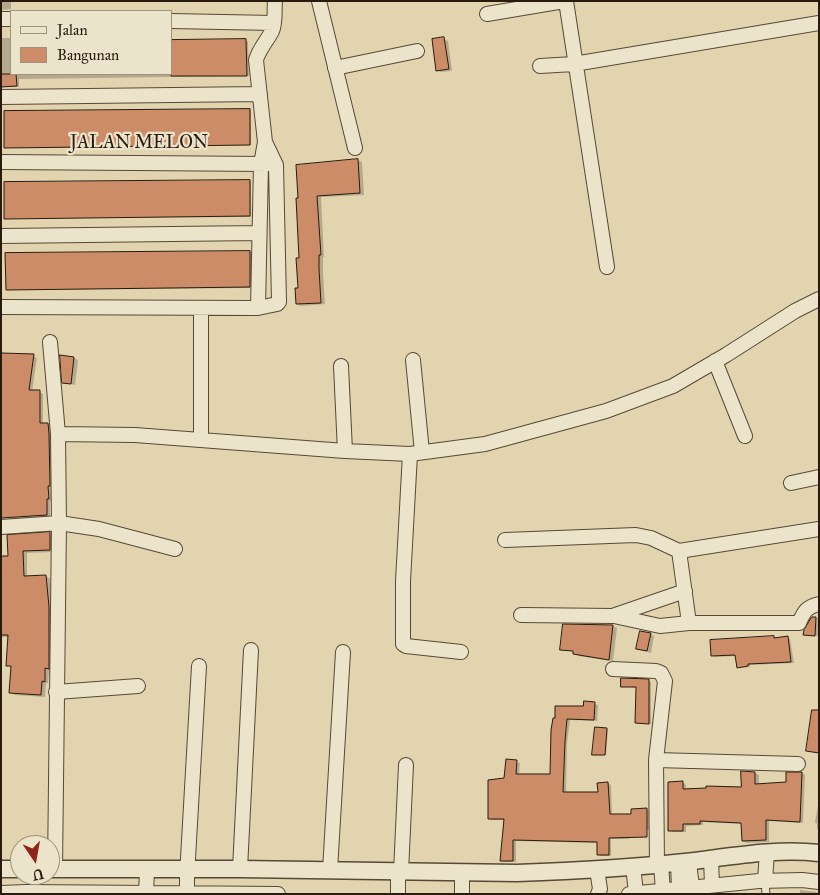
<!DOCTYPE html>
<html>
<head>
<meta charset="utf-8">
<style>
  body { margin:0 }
  #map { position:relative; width:820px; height:895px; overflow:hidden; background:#e2d4af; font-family:"IM FELL Great Primer",serif }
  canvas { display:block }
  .frame { position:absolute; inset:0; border:2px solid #281b0e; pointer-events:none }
  .legend { position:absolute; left:10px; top:10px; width:162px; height:65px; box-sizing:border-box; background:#ece3cb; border:1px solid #9e937f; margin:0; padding:6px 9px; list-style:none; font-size:15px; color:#281b0e }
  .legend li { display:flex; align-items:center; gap:10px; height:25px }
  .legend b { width:25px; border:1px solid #9e937f }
  .north { position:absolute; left:10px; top:835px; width:50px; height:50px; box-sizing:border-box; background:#ece3cb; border:1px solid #9e937f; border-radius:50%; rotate:168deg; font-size:14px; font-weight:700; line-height:20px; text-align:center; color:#281b0e }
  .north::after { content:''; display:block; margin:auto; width:18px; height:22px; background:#8f2418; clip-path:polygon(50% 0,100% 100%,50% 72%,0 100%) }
</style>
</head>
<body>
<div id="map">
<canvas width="820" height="895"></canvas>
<div class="frame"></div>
<ul class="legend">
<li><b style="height:6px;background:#ece3cb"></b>Jalan</li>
<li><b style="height:14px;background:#cb8c67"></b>Bangunan</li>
</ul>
<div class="north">U</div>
</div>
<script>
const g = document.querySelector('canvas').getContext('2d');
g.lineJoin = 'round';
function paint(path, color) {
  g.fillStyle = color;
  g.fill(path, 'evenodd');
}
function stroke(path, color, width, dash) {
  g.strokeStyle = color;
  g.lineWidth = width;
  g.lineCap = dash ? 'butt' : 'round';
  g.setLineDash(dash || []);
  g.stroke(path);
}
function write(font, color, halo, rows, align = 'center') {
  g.font = font + ' "IM FELL Great Primer",serif';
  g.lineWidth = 4.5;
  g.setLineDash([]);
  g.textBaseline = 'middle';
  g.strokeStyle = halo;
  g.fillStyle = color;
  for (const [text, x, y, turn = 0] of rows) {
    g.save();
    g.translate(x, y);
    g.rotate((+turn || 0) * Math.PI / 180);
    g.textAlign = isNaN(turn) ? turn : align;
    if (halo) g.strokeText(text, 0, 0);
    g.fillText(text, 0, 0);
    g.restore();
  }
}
paint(new Path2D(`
  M1 1H11V9L1 10Z
  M1 38H11V74H171V41L246 40 248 42 249 76 19 79V87H1Z
  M444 39 448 41 452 71 441 72 437 70Z
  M250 110 251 111V145L7 148Z
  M358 160 362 162 364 195 321 197 324 257H323V272L325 304 301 306 297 304 300 289V259L297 199Z
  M249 182H251V217L5 218Z
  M250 252 252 253 251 288 8 290 7 254Z
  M33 356 37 358 32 392H39L43 394V424H48L52 426 53 488H51L52 501H50V517L16 519 12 517Z
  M74 358 78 360 75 385 64 382Z
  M50 534 54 536V552L27 553V577L46 576 50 579 53 610 52 670H49L48 683H46L45 697 15 695 11 693V667L7 665 9 637H1V565L10 581 8 537Z
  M813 618H819V636L806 635Z
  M564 625 613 626 617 628 613 661 578 656 574 652 561 649Z
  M650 634 654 636 651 653 638 649Z
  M774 637 777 639 788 638 790 639 794 663 750 665V667L740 668 738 667 737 656 715 657 712 655Z
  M648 681 651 682V724H639L636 723 638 688 622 686Z
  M585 702 598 705 597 721 570 720 567 743 566 794 599 793 608 783 611 785 612 815 633 816 646 809 649 811 650 830 630 831 629 839H611V856H601L598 854V843L516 841V862H504L501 860 505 820H492L489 818 505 779 507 761 520 763 519 775 551 776 554 719 584 707Z
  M606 729 608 730 606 755H595Z
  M742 772 755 773 759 775V785L787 783 802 773 805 775 803 823 769 821V842L746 843 743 841 742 824 703 822V825L686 826V832H673L669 830 682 782 686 785V790L742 789Z
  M819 800V830L817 829V824L815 822Z
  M800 890 817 892 819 894H800Z`), '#0003');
const building = new Path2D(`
  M444 37 449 69 436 71 432 39Z
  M246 39 247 76H171V40Z
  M1 74H16L17 86 1 87Z
  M250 109V145L4 148V111Z
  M358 159 360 193 317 196 321 255H319V269L321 303 296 304 295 288H298L296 258H299L296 198H298L296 165Z
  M250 180V216L4 219V182Z
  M250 251V287L6 290 5 253Z
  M1 353 34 354 29 390H40V423H48L49 434 50 486H48L49 499H47V515L1 518Z
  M60 355 74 357 71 384 62 383Z
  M50 532V550L23 551 24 576 46 575 49 607V669L45 668V682L42 681 41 695 9 693 11 666H6L8 635H1V556H8L7 535Z
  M812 617H816L815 636 803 635 804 630Z
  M563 624 613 625 609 660 573 654V651L560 650Z
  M640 631 651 633 647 651 636 649Z
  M774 636V638L788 636 791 662 748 664V666L737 668 735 655 711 656 710 640Z
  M621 678 649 679V724L635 723 636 687H621Z
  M584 701 595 702 594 720 567 719 565 741 563 792H598L597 783 608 782 610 814H631V809L647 808V837L609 838V855H597V842L513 840V861H500L504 819H488V780L504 778 506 759 517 760 516 774H550L551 730 553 718H555V706H583Z
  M812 710H819V753L806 751Z
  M595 727 607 728 605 755H592Z
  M741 771 755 772V784L786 782V772H802L800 822 766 820V840L742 841 741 823 700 821V824H683V831H668V782L683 781V789L706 788V786L741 787Z`);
paint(building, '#cb8c67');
stroke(building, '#281b0e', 1);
const service = new Path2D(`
  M765 881 766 894`);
const minor = new Path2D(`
  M319 1 355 148
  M566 1 607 267
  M487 14 564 1
  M1 19H11
  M171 21 274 23
  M540 66 574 64 819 23
  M335 68 417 51
  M1 97 260 94
  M1 162 268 164
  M1 236 259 233
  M1 307 258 308 277 304 279 302 276 165 265 142
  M201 308V439
  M258 308 261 164 265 142 256 60C259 49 267 41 272 31 276 22 274 11 275 1
  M50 342 58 434 59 523 55 869
  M413 360 422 452
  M715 361 745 436
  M341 366 345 451
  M58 434 135 435 345 451 410 454 485 444 606 411 673 386 726 355 795 311 819 299
  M410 454 403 581V644L406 646 461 652
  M791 483 819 477
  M1 527 59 523 99 529 175 549
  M505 540 636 535 651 538 679 551 819 529
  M679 551 689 623
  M521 615 614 616 660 626 689 623H799C804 612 806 607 819 604
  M615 615 685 591
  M613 669 656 671 661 673 665 681 656 760 657 865
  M56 692 138 686
  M656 760 798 764
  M711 859 712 885
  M689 862 692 887
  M678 863 679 889
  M661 864 663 891
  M633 866 636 893
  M240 869 251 650
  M597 869 600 889 598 894
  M330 870 343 652
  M462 873V894
  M765 881 767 852
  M1 893 26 892 278 894
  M187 893V876L199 666
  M146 894 147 870
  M398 894V879L401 872 406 765
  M629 894 759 881 802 880 819 882`);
const tertiary = new Path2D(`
  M1 869H20
  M50 869H240L517 873C574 871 630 868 685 862 729 857 775 848 819 853`);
stroke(service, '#564936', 9);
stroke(minor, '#564936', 16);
stroke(tertiary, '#564936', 19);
stroke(service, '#ece3cb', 7);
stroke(minor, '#ece3cb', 14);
stroke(tertiary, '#ece3cb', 16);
write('18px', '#281b0e', '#ece3cb', [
  ["JALAN MELON",139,144]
]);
</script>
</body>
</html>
